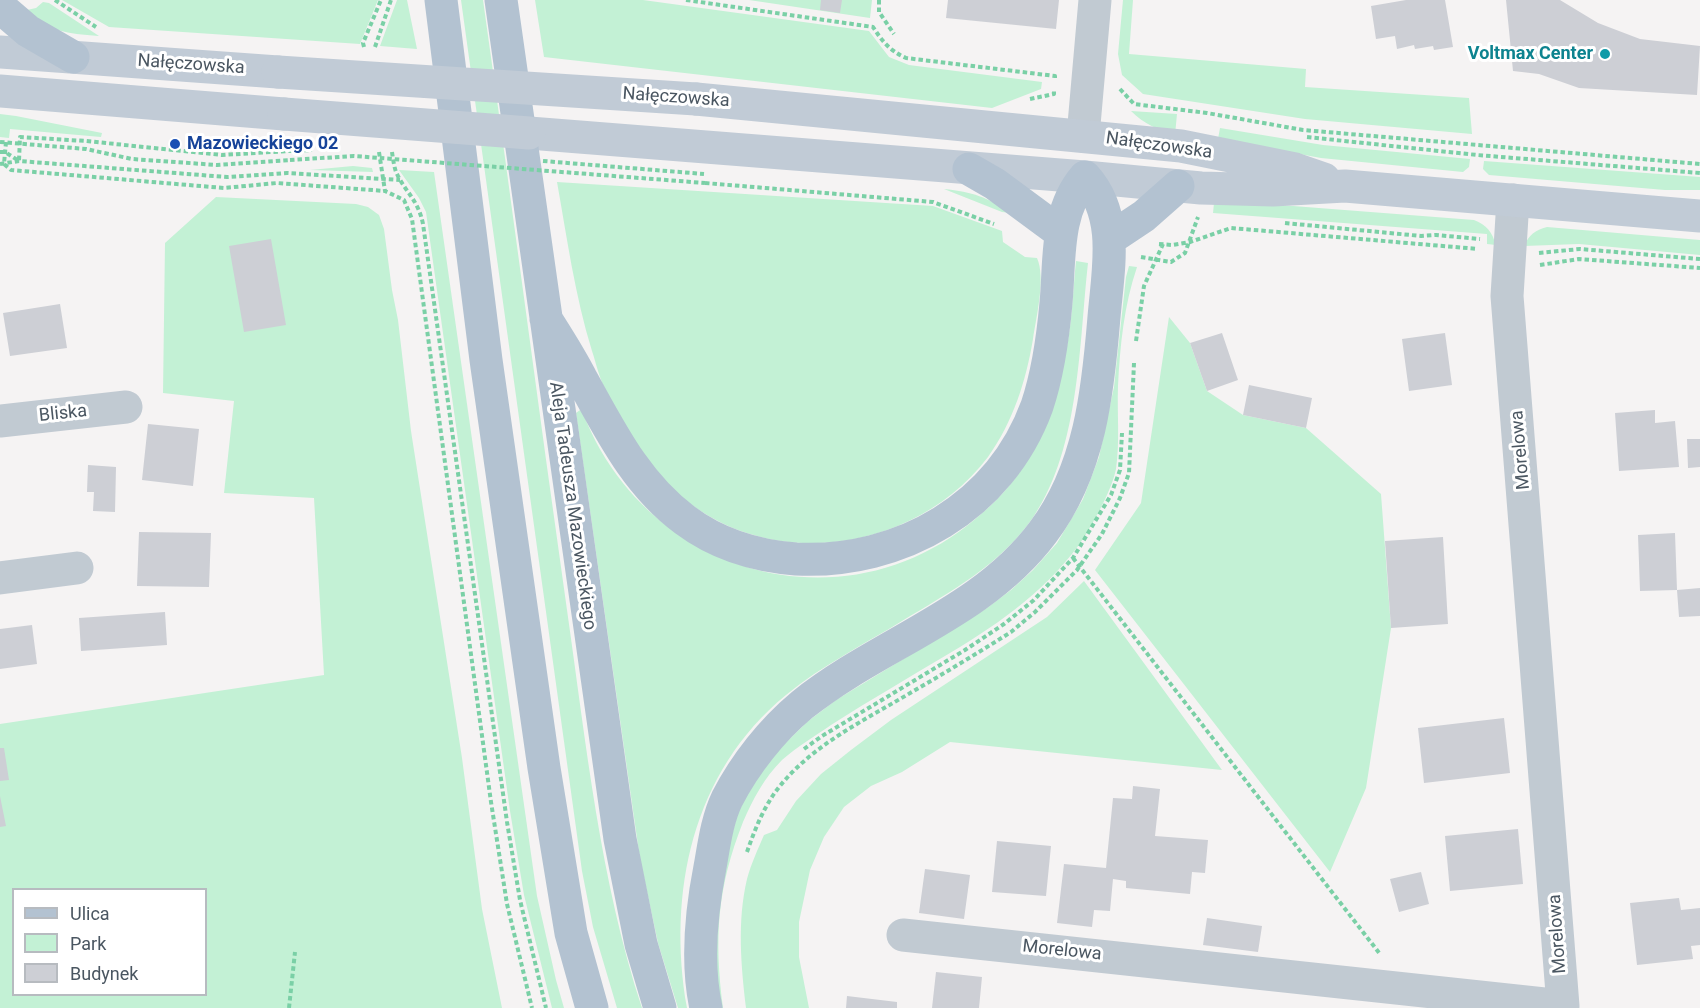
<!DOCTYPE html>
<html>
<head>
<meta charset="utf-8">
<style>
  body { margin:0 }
  #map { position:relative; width:1700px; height:1008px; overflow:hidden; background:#f5f3f3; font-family:Roboto,sans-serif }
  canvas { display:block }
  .legend { position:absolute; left:12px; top:888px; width:195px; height:108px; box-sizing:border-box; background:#fff; border:2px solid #b7bbc0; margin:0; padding:8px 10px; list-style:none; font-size:18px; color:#4a5661 }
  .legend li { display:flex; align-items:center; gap:12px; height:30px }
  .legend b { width:30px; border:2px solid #b7bbc0 }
</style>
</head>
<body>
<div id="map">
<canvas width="1700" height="1008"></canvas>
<ul class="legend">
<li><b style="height:8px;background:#b3c2d1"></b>Ulica</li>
<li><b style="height:16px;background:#c3f1d5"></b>Park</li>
<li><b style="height:16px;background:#cdcfd5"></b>Budynek</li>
</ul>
</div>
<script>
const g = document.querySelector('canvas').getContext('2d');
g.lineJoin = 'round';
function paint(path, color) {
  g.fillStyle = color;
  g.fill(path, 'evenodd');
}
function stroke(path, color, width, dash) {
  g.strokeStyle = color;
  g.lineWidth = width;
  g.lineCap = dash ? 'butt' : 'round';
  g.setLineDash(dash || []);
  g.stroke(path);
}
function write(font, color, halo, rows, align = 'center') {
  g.font = font + ' Roboto,sans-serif';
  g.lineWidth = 6;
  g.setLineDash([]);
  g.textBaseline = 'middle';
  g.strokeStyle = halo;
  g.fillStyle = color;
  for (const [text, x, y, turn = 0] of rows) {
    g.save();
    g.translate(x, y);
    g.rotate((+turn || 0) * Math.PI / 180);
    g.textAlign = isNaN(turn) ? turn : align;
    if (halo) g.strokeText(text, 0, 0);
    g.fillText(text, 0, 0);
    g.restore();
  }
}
paint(new Path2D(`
  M62 0H378L360 44 109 27Z
  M397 0H407L417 49 380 46Z
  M461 0H483C512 203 538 407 567 610 586 743 600 880 642 1008H617L593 927 582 871Z
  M535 0H643L869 31 889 57 909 65 1042 82 1041 89 992 108 544 57Z
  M749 0H872L870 18Z
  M1123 0H1133L1129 54 1306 69 1305 87 1469 98 1472 134 1305 119 1143 94 1122 75 1118 54Z
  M43 2 49 3 99 36C65 33 52 33 27 10L36 8Z
  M1131 111 1177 114 1175 135C1157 129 1144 124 1131 111Z
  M0 114 16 116 102 133 101 137 10 129 9 138 0 137Z
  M1220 128 1323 145 1470 159 1469 167 1463 172 1321 158 1218 139Z
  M274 137 301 139 302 146 254 149 226 147V143L254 138Z
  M1484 161 1700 177V190H1665L1489 175 1483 169Z
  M353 166 372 168 373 172 310 170Z
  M399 170 434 172 537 896 556 980 564 1008H552L524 895 510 811 426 212 419 198Z
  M557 182 933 206 1002 231 1003 242 1025 257 1037 258C1046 278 1036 318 1033 339 1026 381 1013 422 988 457 916 552 769 575 677 493 648 466 623 425 605 389 599 377 596 363 592 351 575 296 567 238 557 182Z
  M944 189C973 192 987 197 1011 213L1002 212Z
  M216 197 356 204 368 207 379 215 384 229 392 290 398 320 411 431 462 758 482 909 502 1008H0V724L324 675 314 498 224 493 234 401 163 393 165 243ZM14 890H206V994H14Z
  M1214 203 1293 206 1474 220C1487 225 1492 232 1496 245L1487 244V234L1213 213Z
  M1547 227 1700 240V255L1579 244 1524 246C1529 235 1535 230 1547 227Z
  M1076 261 1088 263C1079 344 1080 446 1034 516 1002 564 950 592 902 621 863 645 821 666 786 695 692 772 667 893 687 1008H678L658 943 640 859 576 413 580 410 583 413C643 570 834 630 968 525 987 510 1005 493 1019 473 1033 453 1040 431 1047 407 1053 389 1061 370 1066 351 1072 325 1073 289 1076 261Z
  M1129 266 1137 267C1124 305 1120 346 1118 386 1117 413 1120 442 1116 469 1112 489 1096 518 1085 536 1051 587 1002 622 950 653 910 677 870 700 831 725 815 736 797 747 782 760 764 778 753 799 743 822 717 888 714 938 723 1008H717L714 901 740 805 769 759 807 722 836 700 987 608 1011 590 1033 570 1057 543 1083 499 1099 457 1114 387 1126 277Z
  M1169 317 1190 343 1207 391 1243 415 1306 428 1381 494 1391 628 1366 788 1330 872 1095 570 1141 503Z
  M1084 581 1222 770 950 742 902 772 871 786 844 807 824 837 810 870 799 922V957L809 1008H746C741 966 737 921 747 879 751 864 758 849 764 835L777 830 796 801 821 774 851 750 891 720 1047 617Z`), '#c3f1d5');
paint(new Path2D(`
  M821 0H842L840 13 820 10Z
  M948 0H1059L1056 29 946 18Z
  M1406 0H1445L1453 47 1434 50 1433 46 1415 49 1414 45 1397 49 1395 36 1376 39 1371 6Z
  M1506 0H1560L1598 23 1640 39 1700 46 1697 95 1579 88 1539 74 1513 71Z
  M271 239 286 325 244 332 229 246Z
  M60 304 67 348 10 356 3 313Z
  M1222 333 1238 380 1207 391 1190 343Z
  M1445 333 1452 385 1409 391 1402 339Z
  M1249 385 1312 398 1306 428 1243 415Z
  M1655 410V423L1675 421 1679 467 1619 471 1615 413Z
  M148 424 199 429 193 486 142 480Z
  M1687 439H1700V467L1688 468Z
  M88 465 116 467 115 512 93 511 94 492H87Z
  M139 532 211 533 209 587 137 586Z
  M1675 533 1677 590 1640 591 1638 535Z
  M1443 537 1448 624 1391 628 1385 541Z
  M1700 588V616L1679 617 1677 590Z
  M165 612 167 645 81 651 79 618Z
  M32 625 37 664 0 669V629Z
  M1504 718 1510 773 1424 783 1418 728Z
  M0 748H4L9 780 0 781Z
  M1133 786 1160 789 1155 836 1208 840 1205 873 1192 872 1190 894 1126 888V881L1113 879 1110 911 1094 910 1092 927 1057 923 1064 864 1106 868 1113 798 1132 799Z
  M0 796 6 826 0 827Z
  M1518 829 1523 884 1450 891 1445 836Z
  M997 841 1051 846 1046 896 992 892Z
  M925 869 970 875 964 919 919 913Z
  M1421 872 1429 904 1399 912 1390 879Z
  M1679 898 1681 910 1700 908V945L1691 946 1693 959 1637 965 1630 903Z
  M1207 918 1262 926 1258 952 1203 945Z
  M936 972 982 977 979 1008H932Z
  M847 996 897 1002V1008H846Z`), '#cdcfd5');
stroke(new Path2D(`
  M55 0 96 27
  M686 0 873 27C882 41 890 51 906 58L1055 76V80
  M879 0V12L894 34
  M364 47 363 43 381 0
  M375 47 391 0
  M1120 89 1134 104 1207 113 1303 130 1700 164
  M1030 99 1054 94V90
  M1307 137 1477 155 1700 173
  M0 142 86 149 132 159 217 165 290 160
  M6 142 4 164 11 170 224 188 277 183 385 191
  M0 152H5L19 161 20 137 86 141 222 155 289 151
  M379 152 385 191 404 200 412 219 491 802 507 904 532 1008
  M392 152C393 159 394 166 396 172 405 192 418 199 423 224L507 822 520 900 546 1008
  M0 164 19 161 227 177 287 173 400 180
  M705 183 933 202 994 224
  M1285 223 1421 236 1436 235 1480 239
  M1159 244 1172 245 1190 242 1231 228 1478 249
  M1539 253 1580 249 1700 259
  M1141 257 1171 262 1185 253 1198 217
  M1540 265 1579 259 1700 268
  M1136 341 1144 286 1163 244
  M1073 558 1380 954
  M804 749 822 736 965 650 1004 624 1034 600 1073 558 1111 495 1120 470 1122 433
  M747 852C756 826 766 801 785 780 815 746 855 725 893 703 933 680 973 656 1011 632L1035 612 1077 570 1102 534 1120 498 1129 473 1134 363
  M289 1008 295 952`), '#7ad0a6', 4, [4.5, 3]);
stroke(new Path2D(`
  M1083 136 1095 0
  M0 421 126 407
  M0 578 77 568
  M903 935 1563 1006 1507 296 1513 200`), '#c1cad2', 33);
stroke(new Path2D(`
  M0 52 278 72
  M0 91 284 114
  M696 99 1181 146 1295 169 1324 179
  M529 133 1085 177 1201 188 1273 190 1345 186 1700 216`), '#c1cbd6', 33);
stroke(new Path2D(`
  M441 0 486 360 544 768 571 933 592 1008
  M501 0 620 839 641 944 660 1008
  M0 7 28 31 73 57
  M969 169 995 184 1060 232
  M1111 238 1144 216 1178 186
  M546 319C558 338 571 358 581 378 610 430 636 484 685 520 717 544 757 556 796 559 901 564 1000 507 1037 406 1048 373 1053 337 1056 303 1060 260 1055 212 1085 177 1120 216 1108 269 1104 317 1098 391 1090 470 1043 532 982 614 879 643 802 705 772 730 745 764 727 799 717 820 714 845 710 867 701 913 696 962 706 1008`), '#b3c2d1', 33);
stroke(new Path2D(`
  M289 151 312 150
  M290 160 354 156 705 183
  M543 161 704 174`), '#7ad0a6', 4, [4.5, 3]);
stroke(new Path2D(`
  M278 72 696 99
  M284 114 529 133`), '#c1cbd6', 33);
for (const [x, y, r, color] of [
  [1605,54,6,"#0f9aa8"],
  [175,144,6,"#1a4fb4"]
]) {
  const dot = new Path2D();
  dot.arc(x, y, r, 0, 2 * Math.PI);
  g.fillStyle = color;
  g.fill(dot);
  stroke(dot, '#fff', 2);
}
write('bold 18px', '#0d838f', '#fff', [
  ["Voltmax Center",1593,54]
], 'right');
write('18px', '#4a5661', '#fff', [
  ["Nałęczowska",191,65,4],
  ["Nałęczowska",676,98,4],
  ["Nałęczowska",1159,146,8],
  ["Bliska",63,414,-6],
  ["Morelowa",1521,450,-95],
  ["Aleja Tadeusza Mazowieckiego",572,506,82],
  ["Morelowa",1558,934,-94],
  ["Morelowa",1062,951,6]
]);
write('bold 18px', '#164399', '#fff', [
  ["Mazowieckiego 02",187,144]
], 'left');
</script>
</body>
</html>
